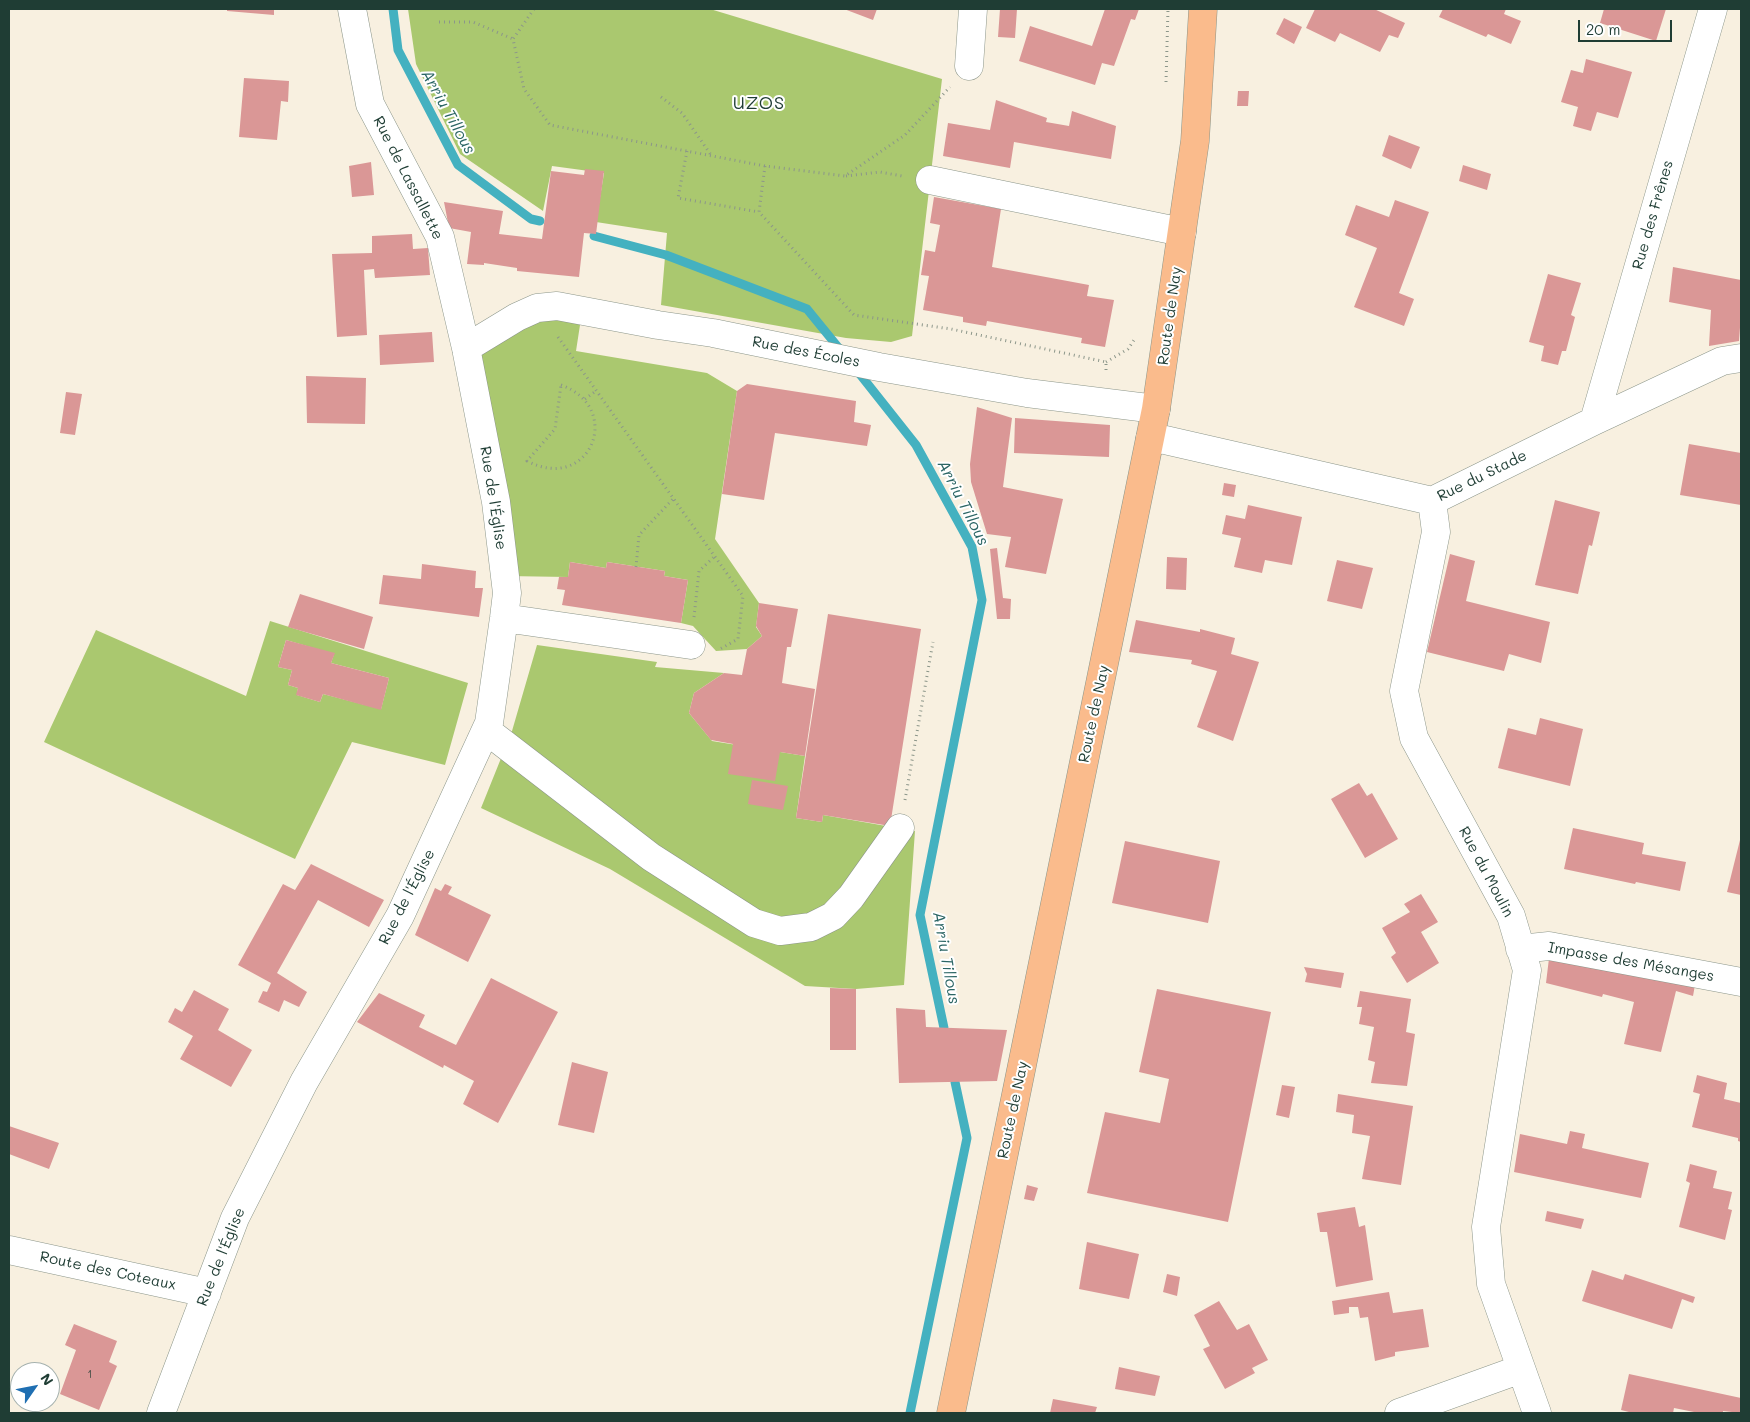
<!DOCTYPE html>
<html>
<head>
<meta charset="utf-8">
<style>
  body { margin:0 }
  #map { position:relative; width:1750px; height:1422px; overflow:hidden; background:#f8f0e0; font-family:Mali,sans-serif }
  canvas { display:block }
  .frame { position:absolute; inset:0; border:10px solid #1f3d34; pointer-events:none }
  .north { position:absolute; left:10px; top:1362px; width:50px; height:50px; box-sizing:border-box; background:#fff; border:1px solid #a5b1ae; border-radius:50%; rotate:57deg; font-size:14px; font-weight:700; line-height:20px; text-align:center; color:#1f3d34 }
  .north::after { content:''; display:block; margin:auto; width:18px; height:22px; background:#1f6fb2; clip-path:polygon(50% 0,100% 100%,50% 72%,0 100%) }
  .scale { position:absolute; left:1578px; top:20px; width:94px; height:22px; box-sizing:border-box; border:2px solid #1f3d34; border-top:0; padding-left:6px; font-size:15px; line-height:18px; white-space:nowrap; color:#1f3d34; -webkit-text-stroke:4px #fff; paint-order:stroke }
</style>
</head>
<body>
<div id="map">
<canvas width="1750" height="1422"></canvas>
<div class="frame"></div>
<div class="north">N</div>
<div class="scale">20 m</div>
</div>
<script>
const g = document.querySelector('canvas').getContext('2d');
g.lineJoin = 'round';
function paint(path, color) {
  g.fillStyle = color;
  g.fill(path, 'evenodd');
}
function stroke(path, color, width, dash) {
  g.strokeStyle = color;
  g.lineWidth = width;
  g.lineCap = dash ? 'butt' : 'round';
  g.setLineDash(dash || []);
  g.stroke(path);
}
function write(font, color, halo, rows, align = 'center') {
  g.font = font + ' Mali,sans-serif';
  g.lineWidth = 4;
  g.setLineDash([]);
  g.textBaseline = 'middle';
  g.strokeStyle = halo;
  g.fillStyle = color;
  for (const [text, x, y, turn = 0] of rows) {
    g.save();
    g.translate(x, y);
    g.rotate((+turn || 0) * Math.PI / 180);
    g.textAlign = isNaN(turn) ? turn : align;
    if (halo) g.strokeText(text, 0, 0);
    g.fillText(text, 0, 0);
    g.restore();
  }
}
paint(new Path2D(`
  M408 9H710L942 79 912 336 891 342 846 338 661 305 667 233 596 222 604 173 552 166 543 211 460 154 416 64Z
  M582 312 576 351 707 373 737 391 715 539 759 603 756 627 762 636 747 649 716 651 693 626 681 623 688 580 664 576 665 571 607 562 606 568 570 562 568 577 506 576 455 352 517 317Z
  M270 621 468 683 445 765 352 742 295 859 44 742 96 630 246 696ZM286 640 334 654 331 663 389 678 381 709 323 694 320 702 297 695 298 688 288 685 292 670 278 667Z
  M537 645 657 662 655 667 724 673 694 693 689 713 712 741 805 756 796 818 822 822 823 815 915 831 904 985 856 989 805 986 610 869 481 808 512 731Z`), '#aac86f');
stroke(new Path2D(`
  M393 9 398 50 458 165 531 219 540 221
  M594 236 666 255 807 309 842 352
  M855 368 916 445 972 547 982 600 920 915 944 1028
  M910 1413 967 1138 955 1082`), '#44b1c0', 9);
paint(new Path2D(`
  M227 9H274V15L227 11Z
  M844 9H877L873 20Z
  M1000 9H1017L1015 38 998 37Z
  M1105 9H1139L1135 20 1131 19 1114 66 1102 63 1095 85 1019 61 1030 26 1092 46Z
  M1315 9H1374L1405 23 1398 38 1389 35 1380 52 1340 33 1335 42 1306 28Z
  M1443 9H1506L1504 14 1521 21 1511 44 1488 34 1486 37 1439 17Z
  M1604 9H1666L1656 41 1600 23Z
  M1284 18 1302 27 1294 44 1276 34Z
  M1586 59 1632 72 1618 118 1597 112 1591 131 1573 126 1578 107 1561 102 1571 70 1583 73Z
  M244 78 289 81 288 102 281 101 277 140 239 137Z
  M1238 91H1249L1248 106H1237Z
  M996 100 1047 118 1046 122 1069 126 1072 111 1116 126 1111 159 1014 142 1010 168 943 156 948 123 990 130Z
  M1389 135 1420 147 1411 169 1382 156Z
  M371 162 374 195 352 197 349 166Z
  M1463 165 1491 174 1487 190 1459 181Z
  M585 169 604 171 596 234 584 233 579 277 517 271V268L484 263V265L467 264 471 232 449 228 444 202 503 211 499 234 542 239 551 171 584 175Z
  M934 197 1001 209 992 267 1089 285 1087 296 1114 300 1105 347 1081 343 1082 338 987 321 986 326 963 322V317L923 310 929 276 921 275 925 250 935 252 940 225 930 223Z
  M1395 200 1429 212 1399 293 1414 299 1404 326 1354 307 1377 248 1345 235 1356 205 1389 217Z
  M412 234 413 249 428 248 430 275 375 278 374 269 364 270 367 335 337 337 332 254 372 253V236Z
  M1673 267 1741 280V314L1739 341 1709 346 1711 310 1669 302Z
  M1548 274 1581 283 1571 315 1575 317 1566 351H1562L1558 365 1541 361 1544 346 1529 342Z
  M432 332 434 362 380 365 379 335Z
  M306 376 366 378 365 424 307 423Z
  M747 384 856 401 854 422 871 425 867 446 775 433 764 500 722 494 737 391Z
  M66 392 82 394 75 435 60 433Z
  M977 407 1012 418 1003 487 1063 499 1046 574 1005 567 1011 537 987 534 971 482 970 464Z
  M1015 418 1110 425 1109 457 1014 453Z
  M1689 444 1741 453V505L1680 495Z
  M1224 483 1236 485 1234 497 1222 495Z
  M1555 500 1600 512 1592 546 1589 545 1578 594 1535 585Z
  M1248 505 1302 517 1292 565 1265 560 1262 573 1234 567 1241 538 1222 534 1226 515 1245 519Z
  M997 548 1003 598 1011 599 1010 619H997L990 549Z
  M1450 554 1475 561 1466 601 1550 622 1541 663 1509 654 1504 671 1427 652Z
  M1167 557 1187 558 1186 590 1166 589Z
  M1337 560 1373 568 1362 609 1327 601Z
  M570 562 606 568 607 562 665 571 664 576 688 580 681 623 562 605 565 590 557 589 559 577H568Z
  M422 564 476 571 475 588H483L479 617 379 604 383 575 421 579Z
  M300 594 373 617 364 649 288 627Z
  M759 603 798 609 791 647H787L782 683 815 689 805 756 780 752 775 781 728 774 733 744 711 740 689 713 694 693 724 673 742 675 747 649 762 636 756 626Z
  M828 614 921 629 890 826 823 815 822 822 796 818Z
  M1136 620 1200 632V629L1235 638 1231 654 1259 662 1233 741 1197 727 1217 671 1191 664 1192 660 1129 652Z
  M286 640 335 653 331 663 389 678 381 710 323 694 320 702 296 695 298 688 288 685 292 670 278 667Z
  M1540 718 1583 729 1570 786 1498 768 1508 728 1536 735Z
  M752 780 788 786 783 810 748 804Z
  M1359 783 1367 796 1372 793 1398 839 1365 858 1331 799Z
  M1573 828 1644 843 1642 854 1686 862 1680 891 1636 882 1635 884 1564 869Z
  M1741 836V895L1727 892Z
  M1125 841 1220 861 1208 923 1112 903Z
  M311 864 384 900 369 927 318 900 277 973 307 992 299 1007 284 1000 279 1012 258 1002 263 991 267 992 271 983 238 965 283 884 295 890Z
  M445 884 452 887 448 894 491 915 468 962 415 935 435 888 441 891Z
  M1421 894 1438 922 1421 932 1439 963 1407 983 1391 957 1396 953 1382 928 1410 912 1404 904Z
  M1550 950 1695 985 1693 996 1676 991 1661 1052 1624 1044 1634 1002 1603 994 1602 997 1546 983Z
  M1304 967 1344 973 1341 988 1305 982 1307 974Z
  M491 978 558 1012 498 1123 463 1104 474 1081 444 1065 443 1068 357 1022 379 993 425 1015 419 1027 456 1045Z
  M830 988 856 989V1050H830Z
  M1157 989 1271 1012 1228 1222 1087 1193 1105 1112 1160 1123 1169 1079 1139 1072Z
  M194 990 229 1009 218 1030 252 1050 231 1087 180 1059 193 1036 168 1022 175 1008 182 1012Z
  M1360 991 1411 999 1406 1032 1415 1034 1407 1086 1371 1083 1375 1062 1368 1060 1374 1027 1359 1024 1362 1007H1357Z
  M896 1008 925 1010 926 1027 1007 1030 997 1081 899 1083Z
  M572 1062 608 1072 594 1133 558 1125Z
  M1697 1075 1727 1083 1724 1099 1741 1103V1142L1738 1141V1138L1692 1127 1700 1094 1693 1092Z
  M1282 1085 1295 1087 1289 1118 1276 1115Z
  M1338 1094 1413 1106 1401 1185 1362 1179 1370 1136 1352 1133 1354 1115 1336 1112Z
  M9 1126 59 1143 49 1169 9 1154Z
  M1570 1131 1585 1134 1582 1148 1649 1163 1641 1198 1514 1172 1520 1134 1567 1144Z
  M1690 1164 1717 1171 1713 1188 1732 1192 1728 1209 1732 1210 1725 1240 1679 1227 1690 1183 1686 1181Z
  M1027 1185 1038 1188 1034 1201 1024 1199Z
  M1355 1207 1359 1227 1365 1225 1373 1280 1336 1287 1327 1232H1320L1317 1213Z
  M1547 1211 1584 1219 1581 1229 1545 1221Z
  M1087 1242 1139 1254 1129 1299 1079 1289Z
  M1592 1270 1623 1280 1625 1274 1695 1297 1693 1303 1682 1299 1672 1329 1582 1301Z
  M1167 1274 1180 1277 1177 1296 1163 1292Z
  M1389 1292 1393 1313 1423 1309 1429 1347 1395 1352V1356L1375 1361 1368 1317 1360 1318 1358 1307H1349V1313L1334 1315 1332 1301Z
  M1219 1301 1237 1330 1249 1324 1268 1360 1252 1368 1255 1373 1225 1389 1203 1349 1210 1346 1194 1315Z
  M74 1324 117 1341 109 1362 117 1366 99 1410 60 1394 76 1350 65 1345Z
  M1119 1367 1160 1376 1155 1396 1115 1389Z
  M1629 1374 1741 1398V1413L1723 1411V1413H1699L1674 1408 1673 1413H1629V1412L1621 1410Z
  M1053 1399 1097 1407 1095 1413H1050Z`), '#da9796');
const minor = new Path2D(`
  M969 66 973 9
  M930 180 1182 232
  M466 348 517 317 537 308 557 306 658 325 713 333 879 367 1027 393 1156 409
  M1594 421 1713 9
  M1150 439 1165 440 1432 501 1594 421 1722 361 1741 358
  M1432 501 1436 532 1404 691 1414 738 1511 916 1527 970 1486 1227 1491 1284 1537 1413
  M504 618 691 645
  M486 730 651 857 754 923 780 931 811 927 833 916 851 897 900 828
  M1520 949 1549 946 1741 982
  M9 1250 207 1293
  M161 1413 235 1218 304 1082 400 916 489 723 504 618 507 593 496 502 466 348 440 237 370 104 352 9
  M1399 1413 1521 1369`);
const major = new Path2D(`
  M951 1413 1156 409 1195 141 1203 9`);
stroke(minor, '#8c968a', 29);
stroke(major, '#8c968a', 29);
stroke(new Path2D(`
  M534 9 513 39 524 89 550 125 765 166 845 176 905 135 950 87
  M439 22H473L513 39
  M1166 82 1168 9
  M661 97 682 113 711 155
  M687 151 678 198 759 212
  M765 166 759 212 854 315 951 329 1106 362V373
  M846 176 880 172 902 176
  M558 337 743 596 738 639 720 649
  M1106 362 1128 349 1134 340
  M561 385C625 408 590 494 527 461L555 429Z
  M585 399 596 391
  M636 567 639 535 673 499
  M694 617 699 571 714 557
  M905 800 933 642`), '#8c968a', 3, [1, 4]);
stroke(minor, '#fff', 28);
stroke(major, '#fabb8c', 28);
write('12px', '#4e544c', null, [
  ["1",90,1374]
]);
write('15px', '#1f3d34', '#fff', [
  ["Rue de Lassallette",408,178,63],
  ["Rue des Frênes",1653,215,-74],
  ["Route de Nay",1170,316,-82],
  ["Rue des Écoles",806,352,11],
  ["Rue du Stade",1482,476,-26],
  ["Rue de l'Église",493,498,81],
  ["Route de Nay",1094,714,-78],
  ["Rue du Moulin",1486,872,62],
  ["Rue de l'Église",407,897,-63],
  ["Impasse des Mésanges",1631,962,10],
  ["Route de Nay",1013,1110,-78],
  ["Rue de l'Église",221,1257,-68],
  ["Route des Coteaux",108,1271,12]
]);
write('italic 16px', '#2c6665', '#fff', [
  ["Arriu Tillous",448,112,61],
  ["Arriu Tillous",963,503,63],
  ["Arriu Tillous",946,958,80]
]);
g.letterSpacing = '1px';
write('18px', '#1f3d34', '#fff', [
  ["UZOS",759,103]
]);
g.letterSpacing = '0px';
</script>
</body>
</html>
